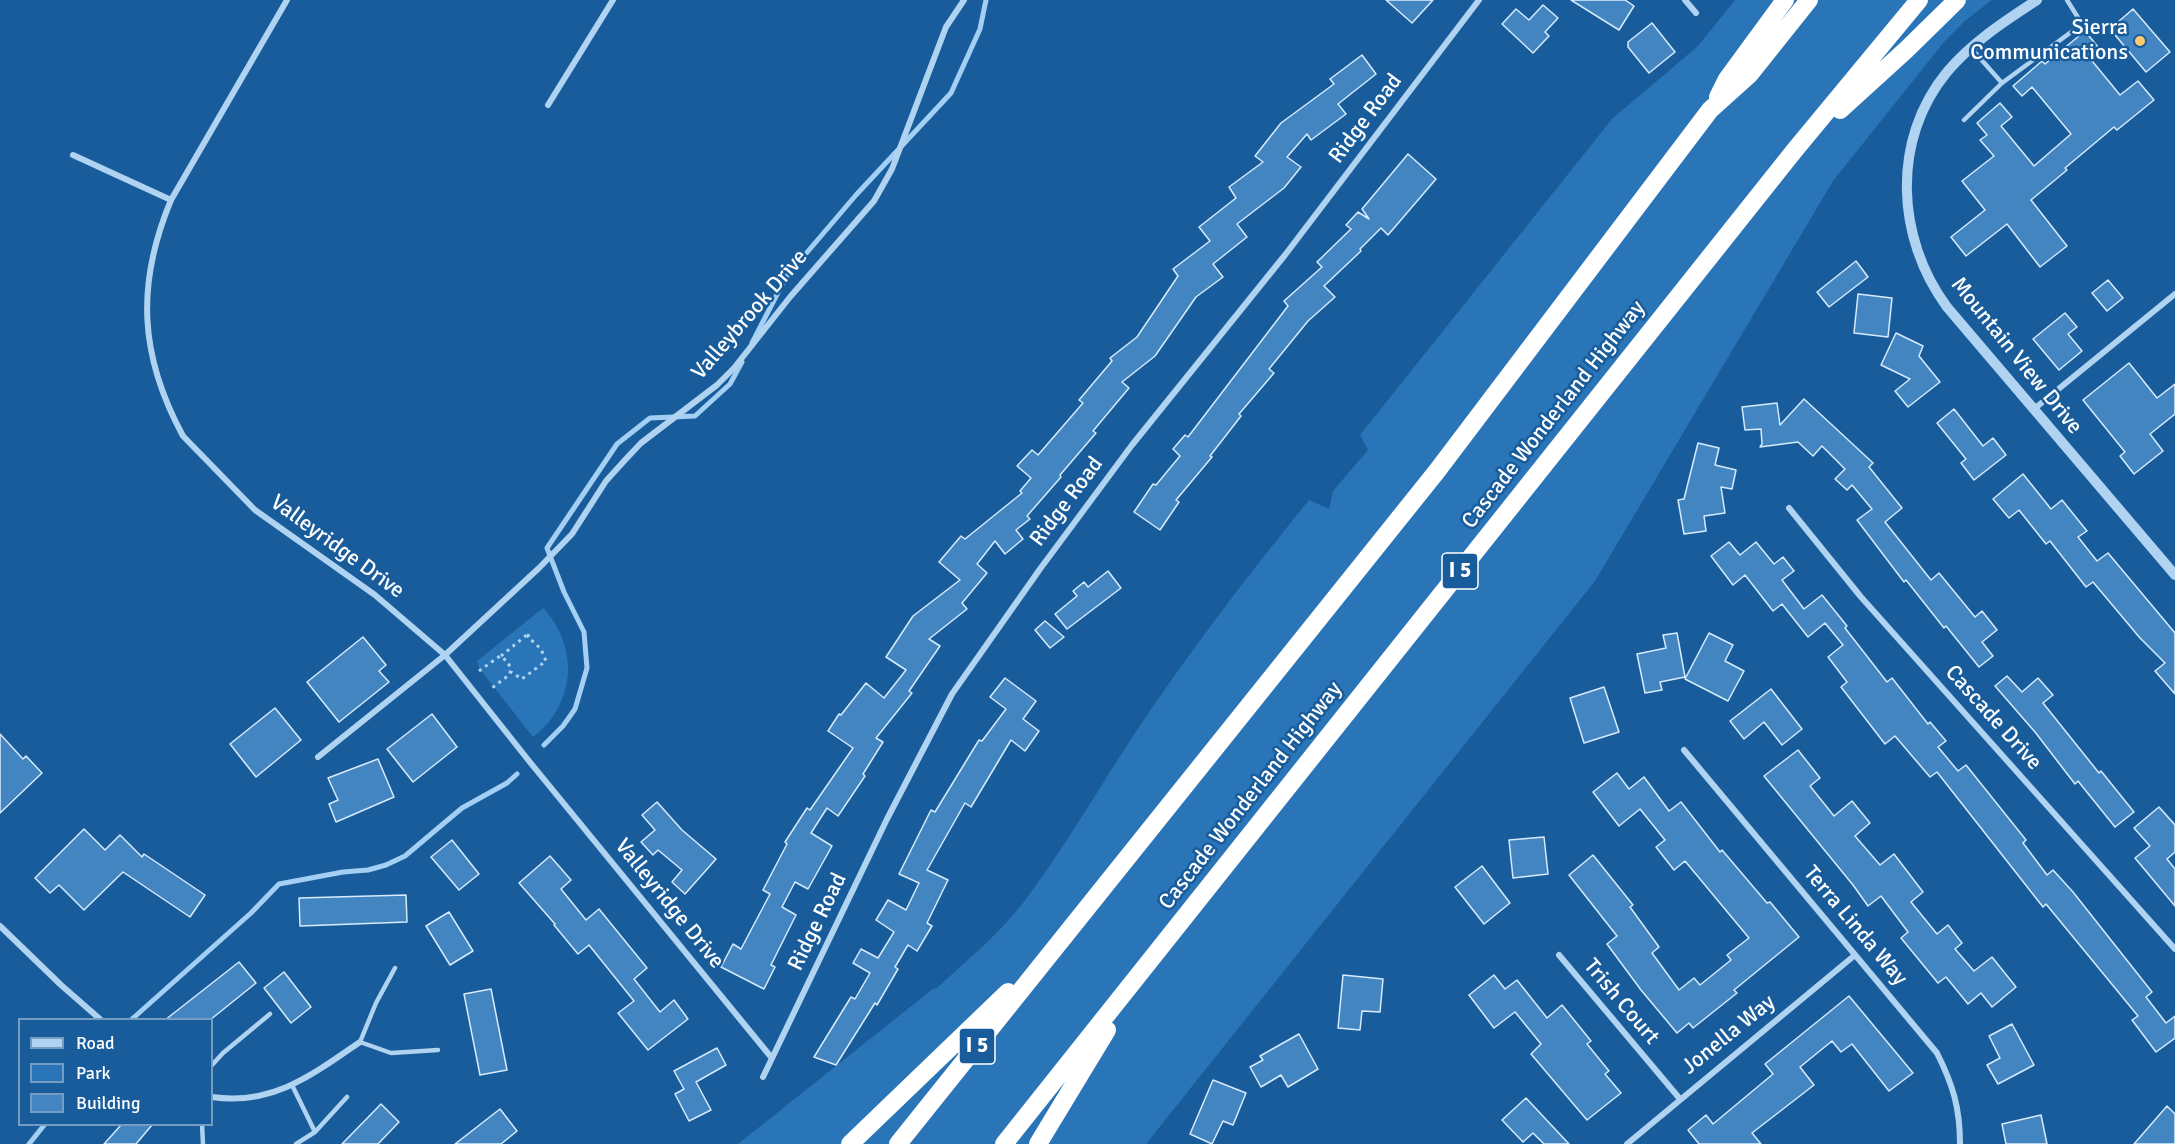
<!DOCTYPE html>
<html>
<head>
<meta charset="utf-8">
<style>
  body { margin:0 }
  #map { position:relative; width:2175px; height:1144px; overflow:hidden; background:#195c9b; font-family:Signika,sans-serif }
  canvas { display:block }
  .legend { position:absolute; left:18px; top:1018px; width:195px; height:108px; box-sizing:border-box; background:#195c9b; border:2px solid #759dc3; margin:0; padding:8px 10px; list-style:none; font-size:18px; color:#fff }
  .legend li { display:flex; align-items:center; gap:12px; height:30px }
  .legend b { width:30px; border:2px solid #759dc3 }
</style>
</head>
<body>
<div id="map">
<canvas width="2175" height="1144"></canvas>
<ul class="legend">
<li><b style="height:8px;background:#afd3f1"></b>Road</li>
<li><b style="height:16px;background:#2975b7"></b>Park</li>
<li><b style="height:16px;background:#4285c1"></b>Building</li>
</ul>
</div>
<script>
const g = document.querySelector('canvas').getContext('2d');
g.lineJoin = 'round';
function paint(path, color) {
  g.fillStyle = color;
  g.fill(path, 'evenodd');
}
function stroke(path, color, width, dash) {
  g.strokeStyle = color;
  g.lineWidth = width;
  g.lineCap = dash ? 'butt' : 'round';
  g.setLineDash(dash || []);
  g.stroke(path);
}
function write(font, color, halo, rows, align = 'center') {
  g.font = font + ' Signika,sans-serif';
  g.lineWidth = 5;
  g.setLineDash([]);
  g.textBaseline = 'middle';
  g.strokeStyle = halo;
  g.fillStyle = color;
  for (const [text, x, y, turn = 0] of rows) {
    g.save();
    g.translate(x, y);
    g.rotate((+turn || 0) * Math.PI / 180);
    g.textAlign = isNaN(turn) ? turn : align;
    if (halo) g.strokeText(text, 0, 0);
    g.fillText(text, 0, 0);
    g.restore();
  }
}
paint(new Path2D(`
  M1735 0H1992L1966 20 1944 42 1833 181 1595 581 1146 1144H738L934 988 936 989C965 962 998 935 1023 903 1064 849 1098 789 1135 733 1189 652 1248 575 1309 500L1329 509 1333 491 1368 450 1360 435 1612 119 1698 46Z
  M543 608C549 615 555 622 559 631 578 668 566 713 533 737L479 668 477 661Z`), '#2975b7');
stroke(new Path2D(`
  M752 343 786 277 856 195 951 93 980 29 986 0
  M544 745 563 726 575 709 587 668 584 632 564 592 547 548 617 444 650 418 695 416 730 384 742 362
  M131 1020 251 913 279 884 343 872 368 870 386 865 405 856 462 808 507 783 517 774
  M29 1144 45 1124`), '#a2cff3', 5);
const building = new Path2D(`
  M1386 0H1433L1412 23Z
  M1571 0H1625L1634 6 1619 30Z
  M1543 5 1558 18 1545 32 1549 36 1533 53 1502 24 1516 9 1529 20Z
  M2133 9 2170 52 2146 72 2110 29Z
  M1652 23 1675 52 1649 73 1628 47V42Z
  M2085 31 2098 47 2088 56 2120 95 2138 81 2154 100 2117 130 2114 127 2065 168 2067 170 2031 200 2067 246 2040 267 2007 224 1966 256 1951 237 1985 210 1962 181 1994 156 1980 140 1987 135 1977 123 2000 103 2012 117 2001 126 2034 166 2071 134 2032 87 2022 96 2013 86 2042 61 2045 64Z
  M1362 55 1376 74 1338 104 1346 114 1311 140 1307 134 1287 157 1301 167 1284 188 1237 224 1247 237 1213 264 1223 277 1196 297 1155 356 1122 382 1129 388 1093 431 1096 433 1060 475 1061 477 1027 516 1030 519 1016 530 1023 539 1005 554 995 541 977 564 987 573 962 603 967 609 929 639 940 646 909 691 912 693 876 738 883 742 863 774 865 776 838 816 827 808 811 833 832 846 808 889 795 882 782 907 796 915 771 965 775 967 764 989 721 967 733 944 741 949 770 894 763 890 787 844 785 842 807 808 810 810 853 748 828 731 839 714 841 715 866 683 884 698 906 670 886 657 913 616 960 580 939 562 961 536 965 539 1022 493 1020 491 1031 478 1017 466 1032 450 1038 455 1083 403 1079 400 1112 361 1110 358 1137 337 1178 276 1173 269 1210 241 1199 227 1236 198 1229 187 1263 162 1255 156 1281 123 1334 84 1330 79Z
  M1408 154 1436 179 1388 235 1381 228 1360 249 1361 251 1324 286 1335 297 1308 321 1269 369 1274 373 1239 414 1241 416 1210 456 1212 457 1176 500 1179 502 1160 530 1134 512 1153 484 1156 485 1180 456 1173 449 1185 435 1188 437 1288 306 1284 301 1322 267 1317 262 1351 229 1346 225 1358 212 1369 219 1362 209Z
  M1856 261 1868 277 1829 307 1817 292Z
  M2108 280 2123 298 2107 311 2092 293Z
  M1858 294 1892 298 1888 337 1854 333Z
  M2065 313 2077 327 2068 334 2082 351 2059 370 2033 339Z
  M1896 333 1923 346 1919 356 1940 382 1908 407 1895 391 1910 379 1881 365Z
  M2129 363 2157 398 2175 384V414L2150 434 2163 451 2134 474 2120 456 2125 452 2083 400Z
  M1804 399 1873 463 1869 467 1902 508 1885 522 1931 580 1939 573 1975 617 1982 611 1997 630 1982 642 1993 656 1979 667 1946 626 1944 628 1906 580 1904 582 1857 520 1872 509 1852 485 1847 490 1835 479 1845 469 1822 446 1813 456 1798 442 1760 447 1762 444 1761 429 1745 430 1742 407 1777 403 1780 425Z
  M1954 409 1983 446 1993 438 2006 455 1974 480 1961 463 1966 459 1937 423Z
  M1698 443 1719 448 1715 465 1736 470 1732 489 1721 487 1725 513 1704 516 1706 531 1684 534 1678 500 1684 499Z
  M2023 474 2051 509 2062 500 2087 531 2078 537 2097 561 2108 553 2175 633V694L2155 671 2165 663 2140 638 2093 582 2086 587 2050 541 2046 544 2019 510 2009 518 1993 499Z
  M1729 542 1740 555 1756 542 1774 564 1783 557 1794 571 1782 580 1804 609 1822 595 1847 626 1845 628 1887 682 1892 678 1928 724 1930 722 1946 741 1938 747 1958 771 1966 765 2026 840 2023 843 2047 875 2053 870 2073 892 2152 992 2146 997 2166 1023 2175 1016V1038L2156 1052 2132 1020 2138 1016 2046 904 2043 907 1937 772 1930 777 1895 736 1885 744 1841 687 1847 682 1828 657 1843 645 1825 623 1808 637 1782 604 1773 611 1745 575 1733 585 1711 556Z
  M1108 571 1121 588 1067 629 1055 614 1077 596 1073 591 1084 582 1088 587Z
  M1045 621 1064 637 1050 648 1035 630Z
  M1677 633 1685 677 1660 682 1662 690 1645 693 1637 654 1666 648 1663 635Z
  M1709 633 1733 645 1725 661 1744 671 1728 701 1685 679Z
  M363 637 386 665 379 671 389 682 339 722 307 682Z
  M2007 676 2022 692 2038 678 2053 695 2043 703 2099 773 2101 771 2134 812 2115 827 2078 781 2075 784 2035 732 1995 686Z
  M1005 678 1036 701 1023 719 1039 731 1025 751 1011 740 971 807 965 803 927 870 948 880 927 923 932 926 917 951 908 945 895 967 898 969 877 1005 875 1003 836 1065 814 1057 851 997 855 999 870 973 853 963 861 949 878 958 894 932 876 920 888 900 906 910 919 883 899 874 931 810 935 812 979 740 982 741 1006 709 990 697Z
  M1604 687 1619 732 1584 743 1570 698Z
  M1771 689 1802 729 1782 745 1764 722 1744 739 1730 721Z
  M275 708 301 740 256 777 230 744Z
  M432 714 457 747 413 782 387 749Z
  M0 734 23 759 26 756 42 773 0 813Z
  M1798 750 1820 778 1810 786 1834 816 1852 801 1870 823 1855 836 1880 865 1894 854 1923 892 1911 902 1937 934 1948 925 1962 943 1955 949 1974 971 1992 957 2016 987 1992 1007 1981 993 1968 1004 1946 977 1938 983 1901 938 1908 932 1881 896 1868 906 1853 885 1764 776Z
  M378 759 394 797 336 822 329 804 338 800 328 778Z
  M1617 773 1629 789 1644 777 1669 811 1681 802 1720 852 1722 850 1767 903 1770 902 1799 937 1734 990 1737 993 1693 1028 1689 1023 1677 1033 1641 990 1607 944 1617 936 1569 875 1593 855 1633 905 1630 907 1659 947 1652 953 1679 990 1694 978 1700 985 1731 960 1727 955 1749 938 1685 861 1674 870 1656 847 1665 840 1640 809 1619 826 1593 792Z
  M657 802 682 830 716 859 685 894 672 882 682 870 658 850 653 855 641 842 655 830 642 815Z
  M2159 807 2175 825V852L2167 859 2175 869V906L2135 858 2150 846 2134 828Z
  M84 829 105 850 120 835 142 857 144 854 205 895 190 917 123 872 84 910 59 885 50 893 35 878Z
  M1544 837 1548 874 1513 878 1509 840Z
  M452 840 479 874 459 890 431 857Z
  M550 856 571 880 561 889 586 920 599 909 647 968 634 979 660 1012 674 1000 688 1019 648 1050 618 1013 634 1001 589 945 578 954 554 925 555 924 519 883Z
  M1482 866 1510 903 1484 924 1455 887Z
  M406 895 407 922 300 926 299 898Z
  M449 912 473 951 450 965 426 926Z
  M239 962 256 983 210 1020H165Z
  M284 972 311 1007 291 1023 264 988Z
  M1343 975 1383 979 1380 1012 1362 1011 1360 1030 1338 1028Z
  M1494 975 1505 989 1517 980 1547 1018 1562 1005 1591 1041 1587 1044 1609 1071 1605 1074 1621 1093 1587 1120 1531 1054 1541 1044 1515 1012 1494 1028 1469 995Z
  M491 989 507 1070 480 1075 464 994Z
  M1849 996 1913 1073 1889 1091 1852 1044 1841 1052 1832 1041 1800 1067 1814 1085 1752 1133 1761 1144H1699L1688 1130 1706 1115 1713 1124 1773 1074 1765 1064Z
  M2012 1024 2034 1065 1998 1084 1987 1065 2000 1058 1989 1036Z
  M1299 1034 1318 1069 1288 1087 1281 1075 1261 1087 1250 1067 1263 1060 1260 1056Z
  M717 1048 726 1065 696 1082 711 1110 689 1121 675 1094 684 1089 674 1071Z
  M1213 1080 1246 1093 1233 1125 1223 1121 1212 1144 1190 1134Z
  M1526 1098 1569 1144H1544L1533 1133 1523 1142 1502 1120Z
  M381 1104 399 1122 378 1144H342Z
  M2167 1106 2175 1114V1144H2134Z
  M500 1109 517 1131 501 1144H455Z
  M2041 1115 2047 1144H2006L2002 1124Z
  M121 1125H152L136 1144H104Z`);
paint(building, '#4285c1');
stroke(building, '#d7ebfc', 1.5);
stroke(new Path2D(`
  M501 656 529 633 528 637 541 649 546 661 522 679 511 672
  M479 671 500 656 508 662 511 670 509 675 492 688`), '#afd3f1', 3, [3, 4.5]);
stroke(new Path2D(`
  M1971 48 2002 83 2082 24 2067 0
  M1964 120 2002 83
  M395 968 376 1003 360 1042 391 1053 438 1050
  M212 1065 223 1053 270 1014
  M292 1085 315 1132
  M202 1124 203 1144
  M296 1144 315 1132 347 1097`), '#afd3f1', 4.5);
stroke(new Path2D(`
  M287 0 171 200C136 284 139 355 183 436L255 510 375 595 445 655 529 761 771 1057
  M1685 0 1696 13
  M548 105 613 0
  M73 155 171 200
  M2034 409 2175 294
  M1789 508 1861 597 2175 949
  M1684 750 1937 1053C1953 1085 1960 1108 1960 1144
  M318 757 445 655 539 568 572 534 606 481 625 460 641 443 717 385 734 368 790 297 874 201 892 169 946 27 964 0
  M0 926 61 985 101 1020
  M1559 955 1680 1099
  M763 1077 887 819 952 694 1040 569 1132 445 1285 255 1479 0
  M212 1097C272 1106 312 1075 360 1042
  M1627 1144 1855 955`), '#afd3f1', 6);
stroke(new Path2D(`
  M2037 0C2005 21 1972 42 1947 72 1891 140 1896 238 1947 307L2175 575`), '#afd3f1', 10);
stroke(new Path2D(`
  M1718 97 1727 79 1785 0
  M1840 110 1906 50 1957 0
  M850 1144 1008 992
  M898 1144 1437 471 1710 110 1750 74 1809 0
  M1004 1144 1794 151 1919 0
  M1038 1144 1107 1030`), '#fff', 18);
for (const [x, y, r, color] of [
  [2140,41,6,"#ffca70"]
]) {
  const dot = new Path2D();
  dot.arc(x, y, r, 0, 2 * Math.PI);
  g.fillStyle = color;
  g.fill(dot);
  stroke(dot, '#195c9b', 2);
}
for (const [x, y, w] of [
  [1460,571,36],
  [977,1046,36]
]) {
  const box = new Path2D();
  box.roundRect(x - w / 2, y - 18, w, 36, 4.5);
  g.fillStyle = '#195c9b';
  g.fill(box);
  stroke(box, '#fff', 1.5);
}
write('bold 21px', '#fff', null, [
  ["I 5",1460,571],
  ["I 5",977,1046]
]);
write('22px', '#fff', '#195c9b', [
  ["Sierra",2128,28],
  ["Communications",2128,53]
], 'right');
write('22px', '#fff', '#195c9b', [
  ["Ridge Road",1366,119,-53],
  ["Valleybrook Drive",750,315,-49],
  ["Mountain View Drive",2016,356,51],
  ["Cascade Wonderland Highway",1554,415,-52],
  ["Ridge Road",1067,502,-53],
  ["Valleyridge Drive",337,547,36],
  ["Cascade Drive",1993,718,48],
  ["Cascade Wonderland Highway",1251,796,-52],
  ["Valleyridge Drive",669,904,51],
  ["Ridge Road",818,922,-64],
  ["Terra Linda Way",1855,926,50],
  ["Trish Court",1621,1002,50],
  ["Jonella Way",1729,1035,-39]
]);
</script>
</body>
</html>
